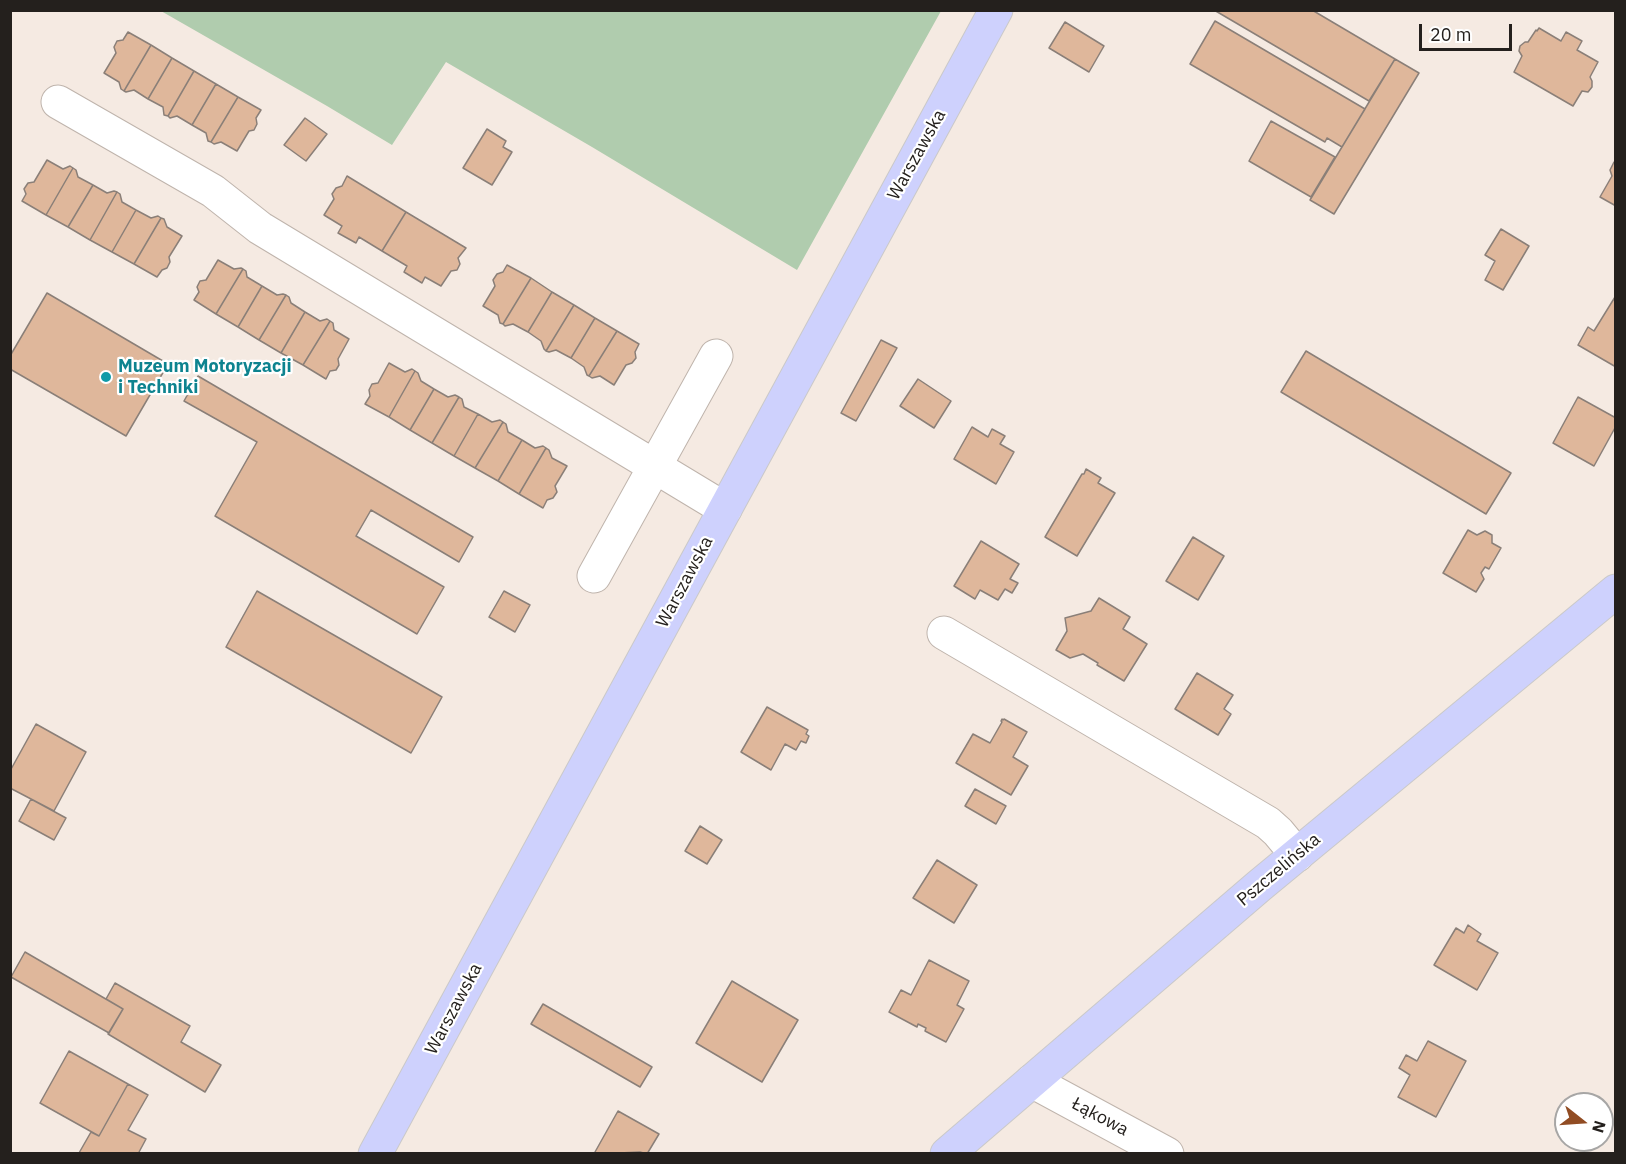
<!DOCTYPE html>
<html>
<head>
<meta charset="utf-8">
<style>
  body { margin:0 }
  #map { position:relative; width:1626px; height:1164px; overflow:hidden; background:#f5eae2; font-family:"IBM Plex Sans",sans-serif }
  canvas { display:block }
  .frame { position:absolute; inset:0; border:12px solid #24201d; pointer-events:none }
  .north { position:absolute; left:1554px; top:1092px; width:60px; height:60px; box-sizing:border-box; background:#fff; border:2px solid #a7a6a5; border-radius:50%; rotate:107deg; font-size:16px; font-weight:700; line-height:24px; text-align:center; color:#24201d }
  .north::after { content:''; display:block; margin:auto; width:21px; height:27px; background:#914c23; clip-path:polygon(50% 0,100% 100%,50% 72%,0 100%) }
  .scale { position:absolute; left:1419px; top:24px; width:93px; height:27px; box-sizing:border-box; border:3px solid #24201d; border-top:0; padding-left:8px; font-size:18px; line-height:21px; white-space:nowrap; color:#24201d; -webkit-text-stroke:4px #fff; paint-order:stroke }
</style>
</head>
<body>
<div id="map">
<canvas width="1626" height="1164"></canvas>
<div class="frame"></div>
<div class="north">N</div>
<div class="scale">20 m</div>
</div>
<script>
const g = document.querySelector('canvas').getContext('2d');
g.lineJoin = 'round';
function paint(path, color) {
  g.fillStyle = color;
  g.fill(path, 'evenodd');
}
function stroke(path, color, width, dash) {
  g.strokeStyle = color;
  g.lineWidth = width;
  g.lineCap = dash ? 'butt' : 'round';
  g.setLineDash(dash || []);
  g.stroke(path);
}
function write(font, color, halo, rows, align = 'center') {
  g.font = font + ' "IBM Plex Sans",sans-serif';
  g.lineWidth = 4.5;
  g.setLineDash([]);
  g.textBaseline = 'middle';
  g.strokeStyle = halo;
  g.fillStyle = color;
  for (const [text, x, y, turn = 0] of rows) {
    g.save();
    g.translate(x, y);
    g.rotate((+turn || 0) * Math.PI / 180);
    g.textAlign = isNaN(turn) ? turn : align;
    if (halo) g.strokeText(text, 0, 0);
    g.fillText(text, 0, 0);
    g.restore();
  }
}
paint(new Path2D(`
  M161 11H160H941L797 270 592 147 446 62 392 145 327 106Z`), '#b0ccae');
const building = new Path2D(`
  M1214 10H1312L1395 59 1369 101Z
  M1215 21 1365 109 1342 147 1327 138 1325 142 1190 64Z
  M1065 22 1104 46 1089 72 1049 48Z
  M1539 28 1561 41 1566 32 1582 41 1577 50 1598 62 1590 77 1592 81V87L1588 92 1582 91 1573 106 1514 72 1522 56 1519 51 1520 46 1525 42H1528L1536 30 1537 31Z
  M128 32 151 45 124 91 121 89 119 82 104 73 116 53 114 47 117 41 123 40Z
  M151 45 172 58 148 99 134 90 126 92 124 91Z
  M172 58 194 71 168 116 164 115 163 107 148 99Z
  M1395 59 1419 73 1334 214 1310 200Z
  M194 71 216 84 192 125 177 116 170 118 168 116Z
  M216 84 238 97 211 142 208 141 206 133 192 125Z
  M238 97 261 110 256 118 257 124 254 130 249 131 237 151 221 142 214 144 211 142Z
  M305 118 327 134 306 161 284 145Z
  M1271 121 1335 157 1311 197 1249 161Z
  M487 129 506 141 503 147 512 152 492 185 463 168Z
  M47 160 63 169 70 166 73 168 46 215 22 201 26 194 24 189 28 183 34 182Z
  M1614 162H1616V206L1600 197 1612 176 1610 170Z
  M73 168 76 170 78 177 93 185 68 227 46 215Z
  M347 176 406 212 382 251 359 237 356 243 338 233 342 226 324 215 334 199 332 194 336 188 342 186Z
  M93 185 107 193 114 191 117 192 90 240 68 227Z
  M117 192 120 194 122 202 136 210 112 252 90 240Z
  M136 210 151 218 158 216 161 218 134 264 112 252Z
  M406 212 466 248 458 258 460 264 457 270 451 271 441 286 425 277 422 283 404 272 407 266 382 251Z
  M161 218 164 219 167 227 182 236 169 257 170 262 167 268 162 270 157 277 134 264Z
  M1501 229 1529 246 1503 290 1485 280 1495 261 1485 255Z
  M218 260 234 269 241 268 243 269 216 314 194 300 199 292 197 287 200 281 206 280Z
  M507 265 531 278 503 324 500 323 498 315 483 306 495 286 493 280 497 274 503 272Z
  M243 269 246 271 247 277 262 286 238 327 216 314Z
  M531 278 552 292 528 332 513 324 505 326 503 324Z
  M262 286 277 295 283 294 286 295 259 340 238 327Z
  M552 292 574 305 546 351 544 349 541 341 528 332Z
  M47 293 168 364 126 436 10 369V356Z
  M286 295 289 297 291 303 305 312 281 353 259 340Z
  M1615 297 1616 298V367L1578 345 1588 327 1594 331Z
  M574 305 595 318 571 358 556 350 549 352 546 351Z
  M305 312 320 321 327 319 330 321 303 365 281 353Z
  M595 318 617 331 589 376 587 375 584 367 571 358Z
  M330 321 333 323 334 330 349 339 338 359 339 365 336 370 330 371 326 379 303 365Z
  M617 331 639 344 635 352 636 358 632 363 626 365 614 385 600 376 592 378 589 376Z
  M881 340 897 348 856 421 841 413Z
  M1306 351 1511 473 1486 514 1281 392Z
  M389 363 405 372 412 369 415 371 389 417 365 404 370 396 369 390 372 384 378 383Z
  M415 371 418 373 421 381 434 389 410 430 389 417Z
  M198 376 473 537 459 562 371 510 356 536 444 587 417 634 215 516 257 442 184 401Z
  M918 379 951 401 934 428 900 406Z
  M434 389 448 397 455 395 459 397 432 443 410 430Z
  M459 397 462 399 464 407 478 414 454 456 432 443Z
  M1578 397 1616 418V426L1594 466 1553 443Z
  M478 414 492 422 500 420 503 422 475 468 454 456Z
  M503 422 506 424 508 432 522 440 498 481 475 468Z
  M972 427 988 437 992 429 1005 436 1000 444 1014 452 996 484 954 459Z
  M522 440 535 448 543 446 546 448 519 494 498 481Z
  M546 448 549 450 552 458 567 466 555 486 557 492 553 498 547 500 543 508 519 494Z
  M1086 469 1101 478 1098 483 1115 493 1077 556 1045 537 1082 474H1084Z
  M1468 530 1477 535 1485 531 1492 535V543L1501 548 1489 569 1485 567 1481 573 1484 579 1476 592 1443 573Z
  M1193 537 1224 556 1198 600 1166 581Z
  M981 541 1019 564 1010 579 1018 583 1012 593 1005 589 998 600 980 590 975 599 954 586Z
  M257 591 442 697 411 753 226 647Z
  M504 591 530 605 515 632 489 617Z
  M1099 598 1130 617 1123 629 1147 644 1124 681 1097 665 1098 663 1083 654 1070 658 1056 650 1067 631 1065 618 1091 611Z
  M1197 673 1233 695 1224 709 1231 714 1218 735 1175 709Z
  M767 707 808 730 806 734 809 736 806 743 801 741 796 750 785 744 771 770 741 752Z
  M1002 719 1003 720 1004 719 1027 732 1013 757 1028 766 1011 795 956 763 973 734 990 743 1002 722 1001 721Z
  M36 724 86 752 54 811 10 788V771Z
  M975 789 1006 806 996 824 965 806Z
  M31 799 66 818 54 840 19 821Z
  M700 826 722 840 707 864 685 851Z
  M937 860 977 885 954 923 913 898Z
  M1468 925 1481 934 1477 941 1498 953 1477 990 1434 965 1456 928 1464 933Z
  M25 952 123 1009 109 1033 11 977Z
  M929 960 969 981 957 1005 964 1009 946 1042 925 1031 926 1028 918 1024 917 1027 889 1012 901 990 911 995Z
  M732 981 798 1020 762 1082 696 1043Z
  M115 983 190 1026 181 1042 221 1065 205 1092 108 1034 123 1009 106 999Z
  M543 1004 652 1067 640 1087 531 1024Z
  M1428 1041 1466 1061 1436 1117 1398 1097 1410 1075 1399 1068 1406 1055 1417 1061Z
  M69 1051 128 1084 99 1136 40 1103Z
  M128 1084 148 1095 128 1130 146 1139 138 1154 79 1153 91 1132 99 1136Z
  M618 1111 659 1134 647 1154 640 1152 598 1154 595 1152Z`);
paint(building, '#dfb79b');
stroke(building, '#8a7f78', 1.5);
const minor = new Path2D(`
  M58 102 213 191 260 228 725 509
  M594 576 716 356
  M944 633 1268 823 1278 832 1297 855
  M1032 1081 1167 1154`);
const major = new Path2D(`
  M375 1154 996 10
  M947 1154 1259 886 1616 591`);
stroke(minor, '#bfb4ac', 35);
stroke(major, '#cac9c9', 35);
stroke(minor, '#fff', 33);
stroke(major, '#ced1fd', 33);
for (const [x, y, r, color] of [
  [106,377,6,"#0f9aa8"]
]) {
  const dot = new Path2D();
  dot.arc(x, y, r, 0, 2 * Math.PI);
  g.fillStyle = color;
  g.fill(dot);
  stroke(dot, '#fff', 2);
}
write('18px', '#24201d', '#fff', [
  ["Warszawska",917,155,-61],
  ["Warszawska",685,582,-62],
  ["Pszczelińska",1279,870,-40],
  ["Warszawska",454,1009,-62],
  ["Łąkowa",1100,1117,28]
]);
write('bold 18px', '#0d838f', '#fff', [
  ["Muzeum Motoryzacji",118,367],
  ["i Techniki",118,388]
], 'left');
</script>
</body>
</html>
